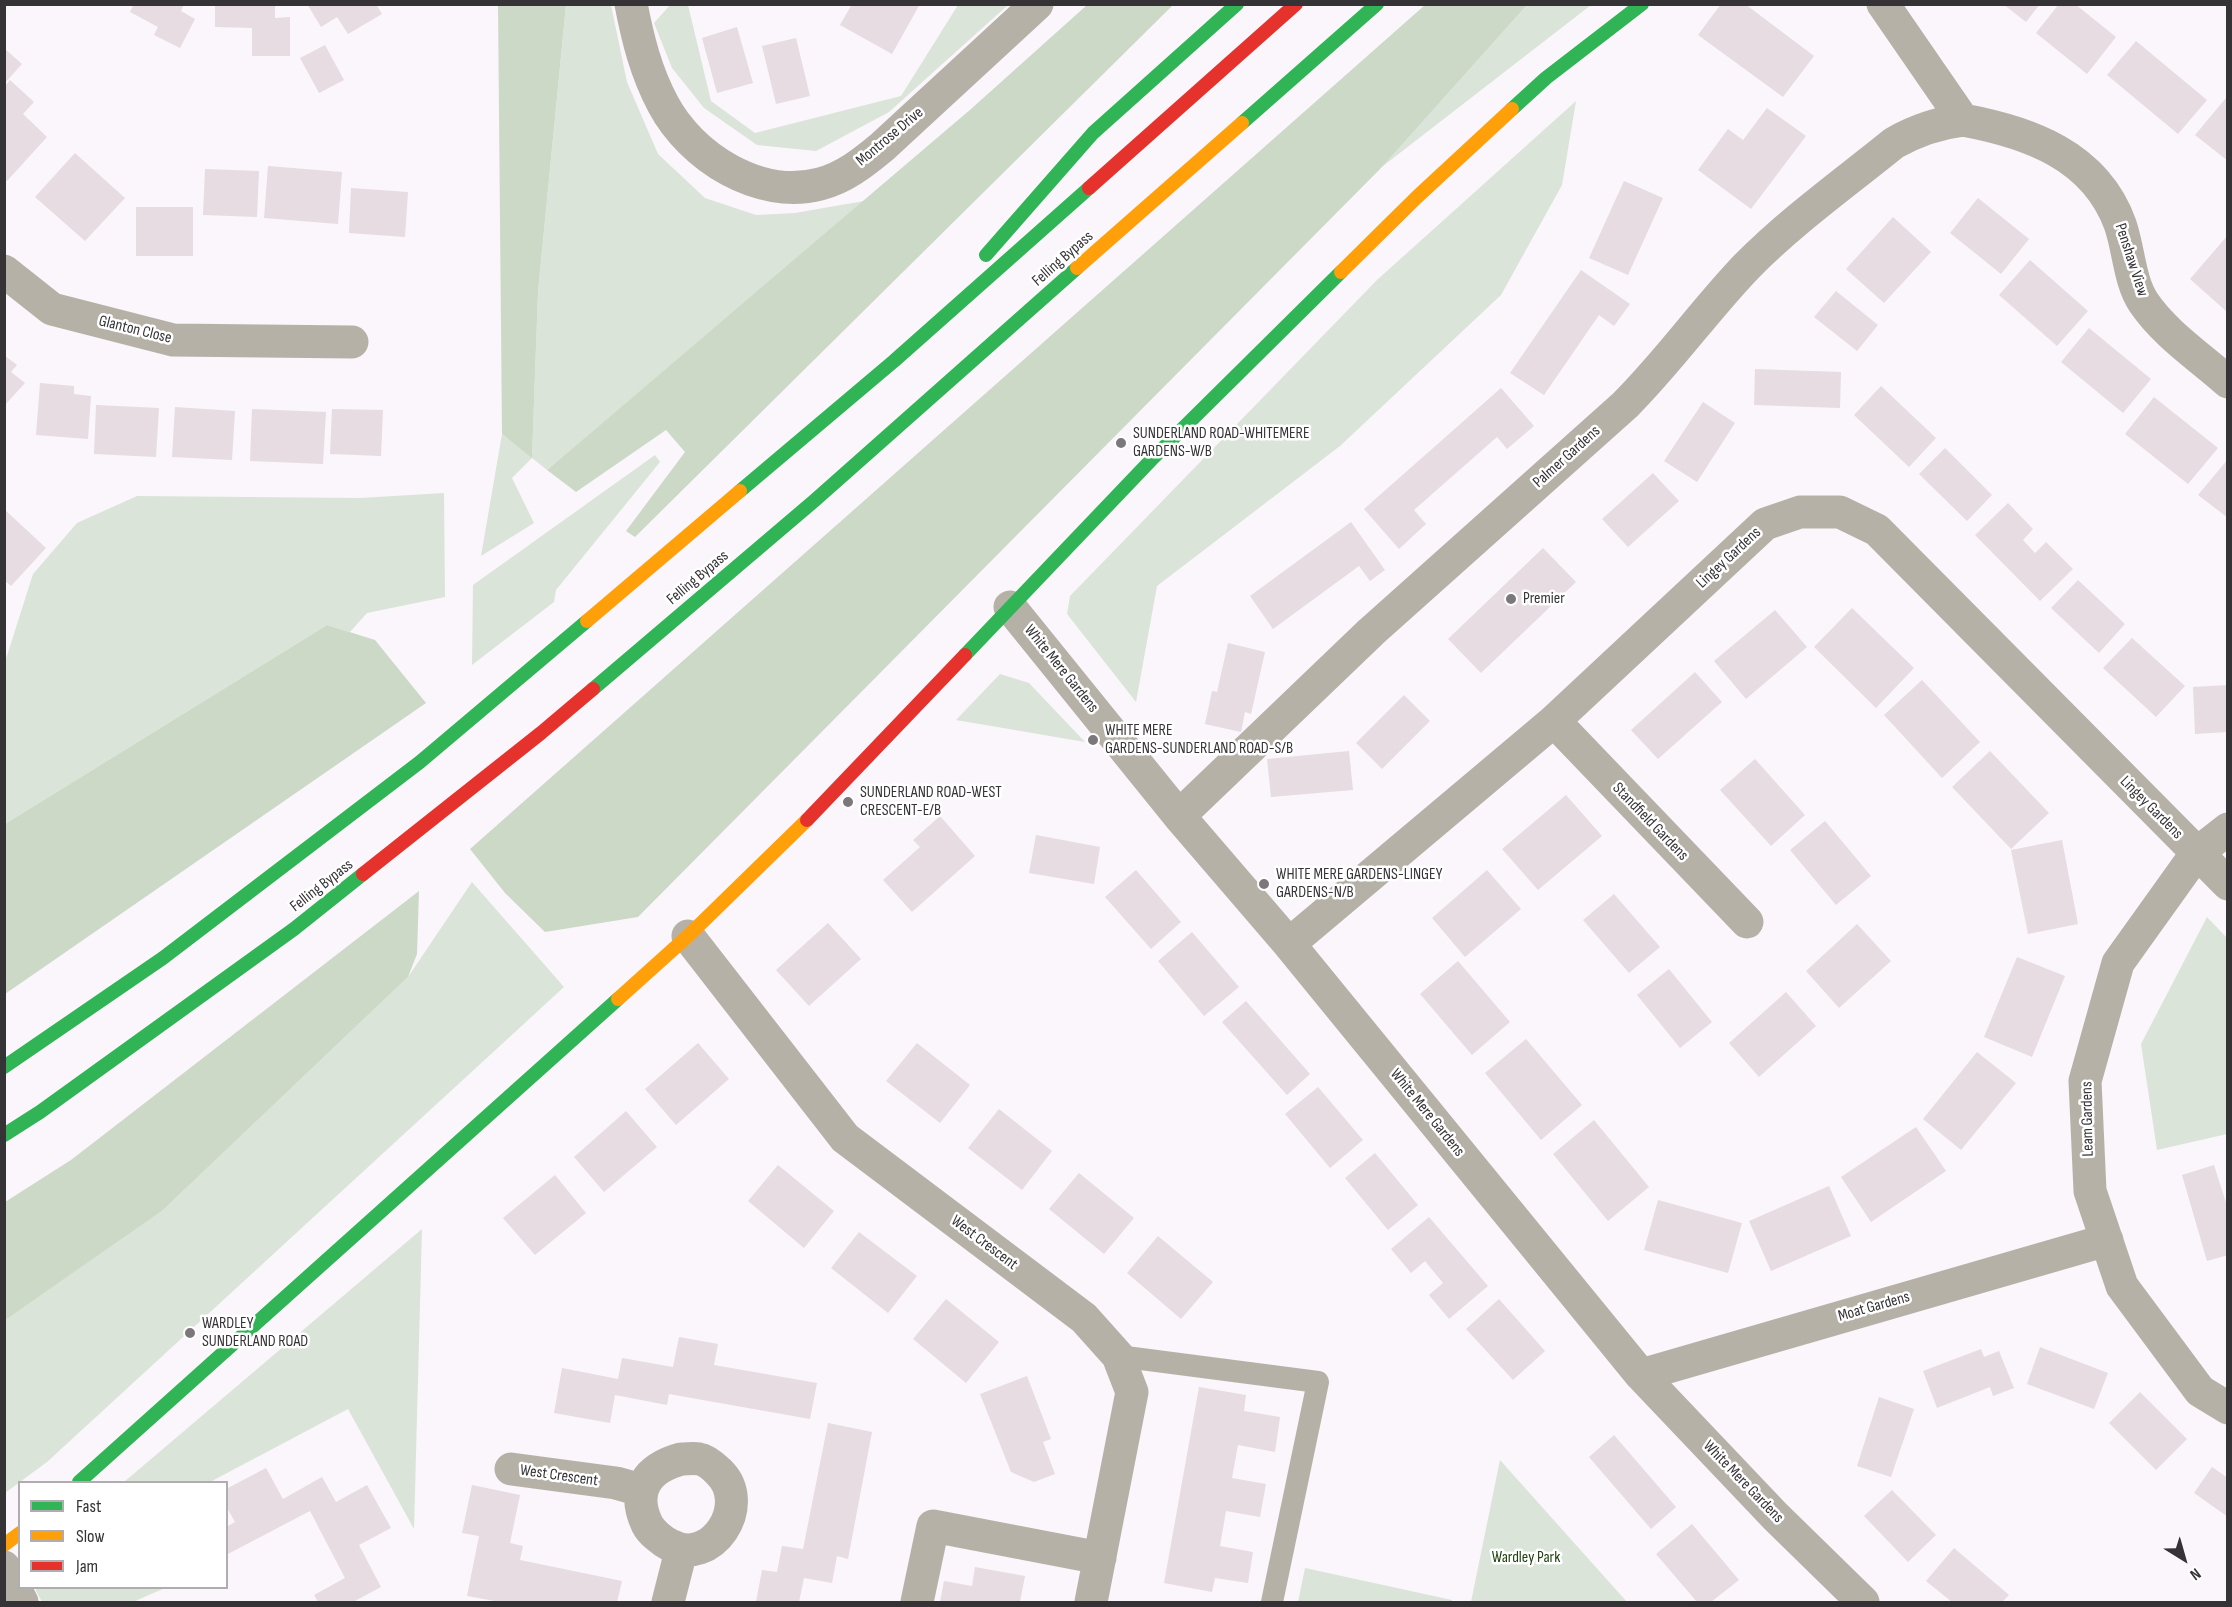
<!DOCTYPE html>
<html>
<head>
<meta charset="utf-8">
<style>
  body { margin:0 }
  #map { position:relative; width:2232px; height:1607px; overflow:hidden; background:#faf6fb; font-family:"Sofia Sans Condensed",sans-serif }
  canvas { display:block }
  .frame { position:absolute; inset:0; border:6px solid #363336; pointer-events:none }
  .legend { position:absolute; left:18px; top:1481px; width:210px; height:108px; box-sizing:border-box; background:#fff; border:2px solid #afadaf; margin:0; padding:8px 10px; list-style:none; font-size:18px; color:#363336 }
  .legend li { display:flex; align-items:center; gap:12px; height:30px }
  .legend b { width:30px; border:2px solid #afadaf }
  .north { position:absolute; left:2154px; top:1529px; width:60px; height:60px; -webkit-text-stroke:4px #fff; paint-order:stroke; rotate:143deg; font-size:16px; font-weight:700; line-height:24px; text-align:center; color:#363336 }
  .north::after { content:''; display:block; margin:auto; width:21px; height:27px; background:#363336; clip-path:polygon(50% 0,100% 100%,50% 72%,0 100%) }
</style>
</head>
<body>
<div id="map">
<canvas width="2232" height="1607"></canvas>
<div class="frame"></div>
<ul class="legend">
<li><b style="height:8px;background:#30b455"></b>Fast</li>
<li><b style="height:8px;background:#ff9f0a"></b>Slow</li>
<li><b style="height:8px;background:#e5322d"></b>Jam</li>
</ul>
<div class="north">N</div>
</div>
<script>
const g = document.querySelector('canvas').getContext('2d');
g.lineJoin = 'round';
function paint(path, color) {
  g.fillStyle = color;
  g.fill(path, 'evenodd');
}
function stroke(path, color, width, dash) {
  g.strokeStyle = color;
  g.lineWidth = width;
  g.lineCap = dash ? 'butt' : 'round';
  g.setLineDash(dash || []);
  g.stroke(path);
}
function write(font, color, halo, rows, align = 'center') {
  g.font = font + ' "Sofia Sans Condensed",sans-serif';
  g.lineWidth = 5;
  g.setLineDash([]);
  g.textBaseline = 'middle';
  g.strokeStyle = halo;
  g.fillStyle = color;
  for (const [text, x, y, turn = 0] of rows) {
    g.save();
    g.translate(x, y);
    g.rotate((+turn || 0) * Math.PI / 180);
    g.textAlign = isNaN(turn) ? turn : align;
    if (halo) g.strokeText(text, 0, 0);
    g.fillText(text, 0, 0);
    g.restore();
  }
}
paint(new Path2D(`
  M671 4 688 5 711 101 755 133 901 96 958 5H1008L889 112 816 151 757 145 704 108 672 68 654 23Z
  M566 5H611L627 82 658 154 705 198 756 215 795 213 864 201 547 470 532 458 512 478 534 523 481 556 502 434 532 457 538 292Z
  M1527 5H1591L1383 166Z
  M1576 101 1562 185 1501 295 1340 446 1157 586 1136 702 1067 614 1070 596 1377 280Z
  M655 455 660 462 556 590 554 602 472 665 473 585Z
  M444 493 445 597 367 613 350 632 327 625 5 824V662L33 574 77 523 137 496 360 498Z
  M1000 674 1029 683 1085 742 956 720Z
  M472 882 564 987 47 1462 5 1493 4 1320 162 1211 408 977Z
  M2207 917 2227 938V1134L2157 1150 2141 1044Z
  M422 1229 414 1529 348 1409 210 1482H124Z
  M1500 1460 1627 1602H1471Z
  M1305 1568 1452 1600V1602H1298Z
  M36 1588H165L133 1602H42L36 1591Z`), '#dbe4d8');
paint(new Path2D(`
  M498 5H566L538 292 532 458 502 434Z
  M1087 5H1173L635 537 626 531 685 452 666 430 576 492 547 470 971 109Z
  M1425 5H1527L1383 166 638 917 545 932 505 893 470 849Z
  M327 625 375 640 426 703 5 994V824Z
  M419 891 417 954 408 977 162 1211 5 1320V1202L71 1160Z`), '#ccd9c7');
paint(new Path2D(`
  M134 4H184L181 11 195 19 180 48 154 35 158 27 130 12Z
  M215 4H275V18L290 17V56H252V28L215 27Z
  M307 4H376L382 14 348 34 337 17 321 27Z
  M852 4H920L892 54 840 25Z
  M1721 4H1745L1814 56 1783 97 1698 35Z
  M2003 4H2040L2026 22Z
  M2059 4H2075L2116 37 2087 74 2036 33Z
  M737 27 753 83 717 93 702 38Z
  M796 38 810 96 776 104 762 46Z
  M2136 41 2207 100 2178 134 2107 75Z
  M325 45 344 80 319 93 300 58Z
  M4 48 22 64 4 84Z
  M10 80 34 102 23 114 47 137 7 181 4 178V87Z
  M2226 98 2228 100V161L2195 135Z
  M1767 108 1806 136 1751 209 1698 170 1728 129 1743 140Z
  M75 153 125 198 85 241 35 197Z
  M268 166 342 172 338 224 264 218Z
  M205 169 259 171 257 217 203 215Z
  M1624 181 1663 198 1628 275 1589 258Z
  M351 188 408 192 405 237 349 233Z
  M1978 198 2029 239 2001 274 1950 233Z
  M136 207H193V256H136Z
  M1893 217 1931 252 1884 303 1846 269Z
  M2228 235V309L2226 311 2190 279Z
  M2030 260 2088 311 2057 346 1999 295Z
  M1581 270 1630 304 1614 326 1599 315 1544 395 1510 373Z
  M1836 291 1878 325 1857 351 1814 317Z
  M2089 328 2151 379 2123 413 2061 362Z
  M4 355 17 365 11 372 25 383 4 406Z
  M1755 369 1841 372 1840 408 1754 405Z
  M40 383 74 386V394L91 396 88 439 36 435Z
  M1881 386 1936 438 1909 467 1854 415Z
  M1501 388 1534 426 1507 449 1497 437 1414 510 1426 524 1399 549 1364 509Z
  M2154 397 2218 448 2188 484 2125 434Z
  M1703 402 1735 423 1697 482 1664 461Z
  M96 405 159 408 156 457 94 454Z
  M175 407 235 411 232 460 172 457Z
  M252 409 326 412 323 464 250 461Z
  M332 409 383 410 381 456 330 454Z
  M1945 448 1992 495 1967 521 1919 474Z
  M2228 459V518L2198 495Z
  M1653 473 1679 501 1628 547 1602 519Z
  M2008 503 2033 529 2023 540 2035 553 2046 542 2073 569 2040 601 1975 535Z
  M4 509 46 548 11 586 4 580Z
  M1351 522 1385 570 1370 581 1359 566 1273 629 1250 596Z
  M1543 548 1576 582 1481 673 1448 639Z
  M2078 580 2125 624 2099 653 2051 608Z
  M1852 608 1914 668 1876 708 1814 647Z
  M1775 610 1807 647 1746 699 1714 661Z
  M2132 638 2185 686 2156 717 2103 668Z
  M1228 643 1265 652 1251 714 1245 712 1241 732 1205 724 1212 691 1217 692Z
  M1695 672 1722 702 1658 759 1631 730Z
  M1922 680 1980 742 1942 778 1884 715Z
  M2228 685V732L2195 734 2193 687Z
  M1404 695 1430 721 1382 769 1356 743Z
  M1349 751 1353 790 1271 797 1267 759Z
  M1990 751 2049 813 2011 849 1952 787Z
  M1755 759 1805 815 1771 846 1720 790Z
  M1566 795 1602 836 1538 890 1502 849Z
  M940 816 975 856 912 912 883 880 920 847 913 840Z
  M1825 821 1871 876 1836 905 1790 850Z
  M1036 835 1100 847 1094 884 1029 873Z
  M2062 840 2078 924 2028 934 2011 850Z
  M1136 870 1181 922 1151 949 1105 897Z
  M1487 870 1521 909 1465 957 1432 918Z
  M1614 894 1660 947 1629 973 1583 920Z
  M828 923 861 959 809 1006 776 970Z
  M1857 924 1891 961 1839 1008 1806 971Z
  M1192 932 1239 987 1204 1016 1158 961Z
  M2017 957 2065 976 2032 1057 1984 1037Z
  M1458 961 1510 1022 1472 1055 1420 994Z
  M1669 969 1712 1022 1680 1048 1637 995Z
  M1786 992 1816 1026 1759 1077 1729 1043Z
  M1246 1001 1310 1074 1287 1095 1222 1022Z
  M1526 1039 1582 1105 1541 1140 1485 1073Z
  M698 1043 729 1079 676 1125 645 1089Z
  M917 1043 970 1085 940 1123 886 1081Z
  M1977 1052 2016 1083 1961 1150 1923 1119Z
  M1318 1087 1363 1140 1330 1168 1285 1114Z
  M999 1109 1052 1151 1022 1190 968 1148Z
  M626 1111 657 1147 604 1192 574 1157Z
  M1594 1120 1649 1187 1608 1221 1553 1154Z
  M1916 1127 1946 1171 1871 1222 1841 1177Z
  M1375 1153 1418 1205 1388 1230 1345 1178Z
  M778 1165 834 1211 804 1248 748 1201Z
  M2214 1165 2228 1209V1255L2207 1261 2182 1175Z
  M1079 1173 1134 1218 1104 1254 1049 1209Z
  M555 1175 586 1213 535 1255 503 1218Z
  M1829 1186 1851 1236 1771 1271 1749 1221Z
  M1658 1200 1742 1223 1728 1273 1644 1250Z
  M1429 1217 1488 1286 1449 1319 1429 1295 1443 1283 1425 1261 1411 1273 1391 1249Z
  M859 1232 917 1276 888 1313 831 1268Z
  M1158 1236 1213 1282 1181 1319 1127 1273Z
  M946 1299 999 1342 966 1383 913 1339Z
  M1499 1299 1545 1351 1513 1380 1466 1329Z
  M679 1337 718 1344 714 1365 817 1383 810 1419 669 1394 667 1405 615 1395 610 1423 554 1413 562 1368 618 1379 622 1358 673 1367Z
  M2040 1347 2108 1373 2094 1409 2027 1384Z
  M1981 1349 1984 1357 1999 1351 2014 1388 1993 1396 1990 1387 1937 1408 1923 1371Z
  M1027 1376 1051 1439 1043 1442 1055 1474 1034 1482 1011 1472 980 1394Z
  M1199 1387 1246 1395 1244 1411 1280 1417 1275 1452 1238 1445 1232 1478 1266 1484 1260 1517 1226 1511 1220 1546 1253 1552 1248 1583 1215 1578 1212 1592 1164 1583Z
  M2140 1392 2187 1439 2156 1470 2109 1423Z
  M1879 1397 1914 1409 1891 1477 1857 1466Z
  M828 1423 872 1432 848 1559 837 1556 832 1583 804 1578 799 1602H756L762 1570 777 1572 782 1546 803 1549Z
  M1614 1435 1676 1507 1651 1529 1589 1457Z
  M2212 1467 2228 1478V1517L2194 1493Z
  M266 1468 283 1499 322 1477 336 1502 367 1485 391 1528 359 1545 381 1587 353 1602H318L314 1595 345 1578 310 1511 226 1555V1527L235 1522 226 1506V1489Z
  M472 1485 520 1495 510 1543 523 1546 520 1560 622 1581 617 1602H500L467 1596 479 1536 462 1533Z
  M1892 1490 1936 1535 1908 1562 1864 1516Z
  M1692 1524 1739 1580 1711 1602H1697L1656 1554Z
  M1954 1548 2009 1595 2002 1602H1952L1926 1581Z
  M975 1567 1025 1576 1020 1602H940L944 1581 972 1586Z`), '#e6dce1');
stroke(new Path2D(`
  M1118 1356 1318 1382 1272 1602`), '#b6b1a7', 22);
stroke(new Path2D(`
  M631 4C638 40 646 72 663 104 691 157 759 200 820 184 844 178 864 162 882 147L1037 4
  M1883 4 1963 120C2028 132 2095 155 2120 224 2129 249 2129 281 2144 303 2165 334 2200 357 2228 382
  M4 271 52 309 173 340 352 342
  M1010 607 1179 816 1289 944 1641 1375 1775 1516 1863 1602
  M1554 721 1747 922
  M1179 816 1371 632 1625 405C1669 361 1704 311 1746 267 1790 222 1846 182 1894 143 1917 130 1937 123 1963 120
  M2228 829 2196 854 2118 963 2085 1081 2090 1191 2122 1286 2200 1391 2228 1408
  M688 936 845 1138 1084 1318 1118 1356 1132 1392 1091 1602
  M1289 944 1554 721 1765 524 1800 512H1840L1877 530 2228 884
  M1641 1375 2107 1240
  M681 1459C687 1459 694 1458 699 1459 706 1460 714 1467 719 1472 753 1505 711 1568 670 1545 662 1541 651 1532 647 1524 631 1490 648 1468 681 1459Z
  M511 1469 616 1483 641 1490
  M4 1567 22 1602
  M668 1602 681 1551
  M917 1602 933 1526 1100 1558`), '#b6b1a7', 33);
stroke(new Path2D(`
  M1512 109 1546 78 1642 4
  M1242 123 1377 4
  M986 255 1093 133 1237 4
  M740 491 894 361 1089 188
  M965 655 1154 457 1341 272
  M593 689 814 501 1077 268
  M4 1067 163 958 420 762 587 621
  M4 1135 40 1112 294 929 363 874
  M79 1482 618 999`), '#30b455', 14);
stroke(new Path2D(`
  M1077 268 1242 123
  M1341 272 1417 197 1512 109
  M587 621 740 491
  M618 999 688 936 807 820
  M4 1545 20 1533`), '#ff9f0a', 14);
stroke(new Path2D(`
  M1089 188 1296 4
  M807 820 965 655
  M363 874 541 733 593 689`), '#e5322d', 14);
for (const [x, y, r, color] of [
  [1121,443,6,"#7b777b"],
  [1511,599,6,"#7b777b"],
  [1093,740,6,"#7b777b"],
  [848,802,6,"#7b777b"],
  [1264,884,6,"#7b777b"],
  [190,1333,6,"#7b777b"]
]) {
  const dot = new Path2D();
  dot.arc(x, y, r, 0, 2 * Math.PI);
  g.fillStyle = color;
  g.fill(dot);
  stroke(dot, '#fff', 2);
}
write('16px', '#363336', '#fff', [
  ["Montrose Drive",890,137,-40],
  ["Felling Bypass",1063,259,-41],
  ["Penshaw View",2131,260,72],
  ["Glanton Close",135,330,14],
  ["Palmer Gardens",1567,457,-42],
  ["Lingey Gardens",1729,558,-43],
  ["Felling Bypass",698,578,-40],
  ["White Mere Gardens",1061,669,51],
  ["Lingey Gardens",2151,808,45],
  ["Standfield Gardens",1650,822,46],
  ["Felling Bypass",322,886,-38],
  ["White Mere Gardens",1427,1113,51],
  ["Leam Gardens",2088,1119,-91],
  ["West Crescent",984,1243,37],
  ["Moat Gardens",1874,1307,-16],
  ["West Crescent",559,1476,8],
  ["White Mere Gardens",1743,1482,46]
]);
write('16px', '#363336', '#fff', [
  ["SUNDERLAND ROAD-WHITEMERE",1133,434],
  ["GARDENS-W/B",1133,452],
  ["Premier",1523,599],
  ["WHITE MERE",1105,731],
  ["GARDENS-SUNDERLAND ROAD-S/B",1105,749],
  ["SUNDERLAND ROAD-WEST",860,793],
  ["CRESCENT-E/B",860,811],
  ["WHITE MERE GARDENS-LINGEY",1276,875],
  ["GARDENS-N/B",1276,893],
  ["WARDLEY",202,1324],
  ["SUNDERLAND ROAD",202,1342]
], 'left');
write('16px', '#1f420d', '#fff', [
  ["Wardley Park",1526,1558]
]);
</script>
</body>
</html>
